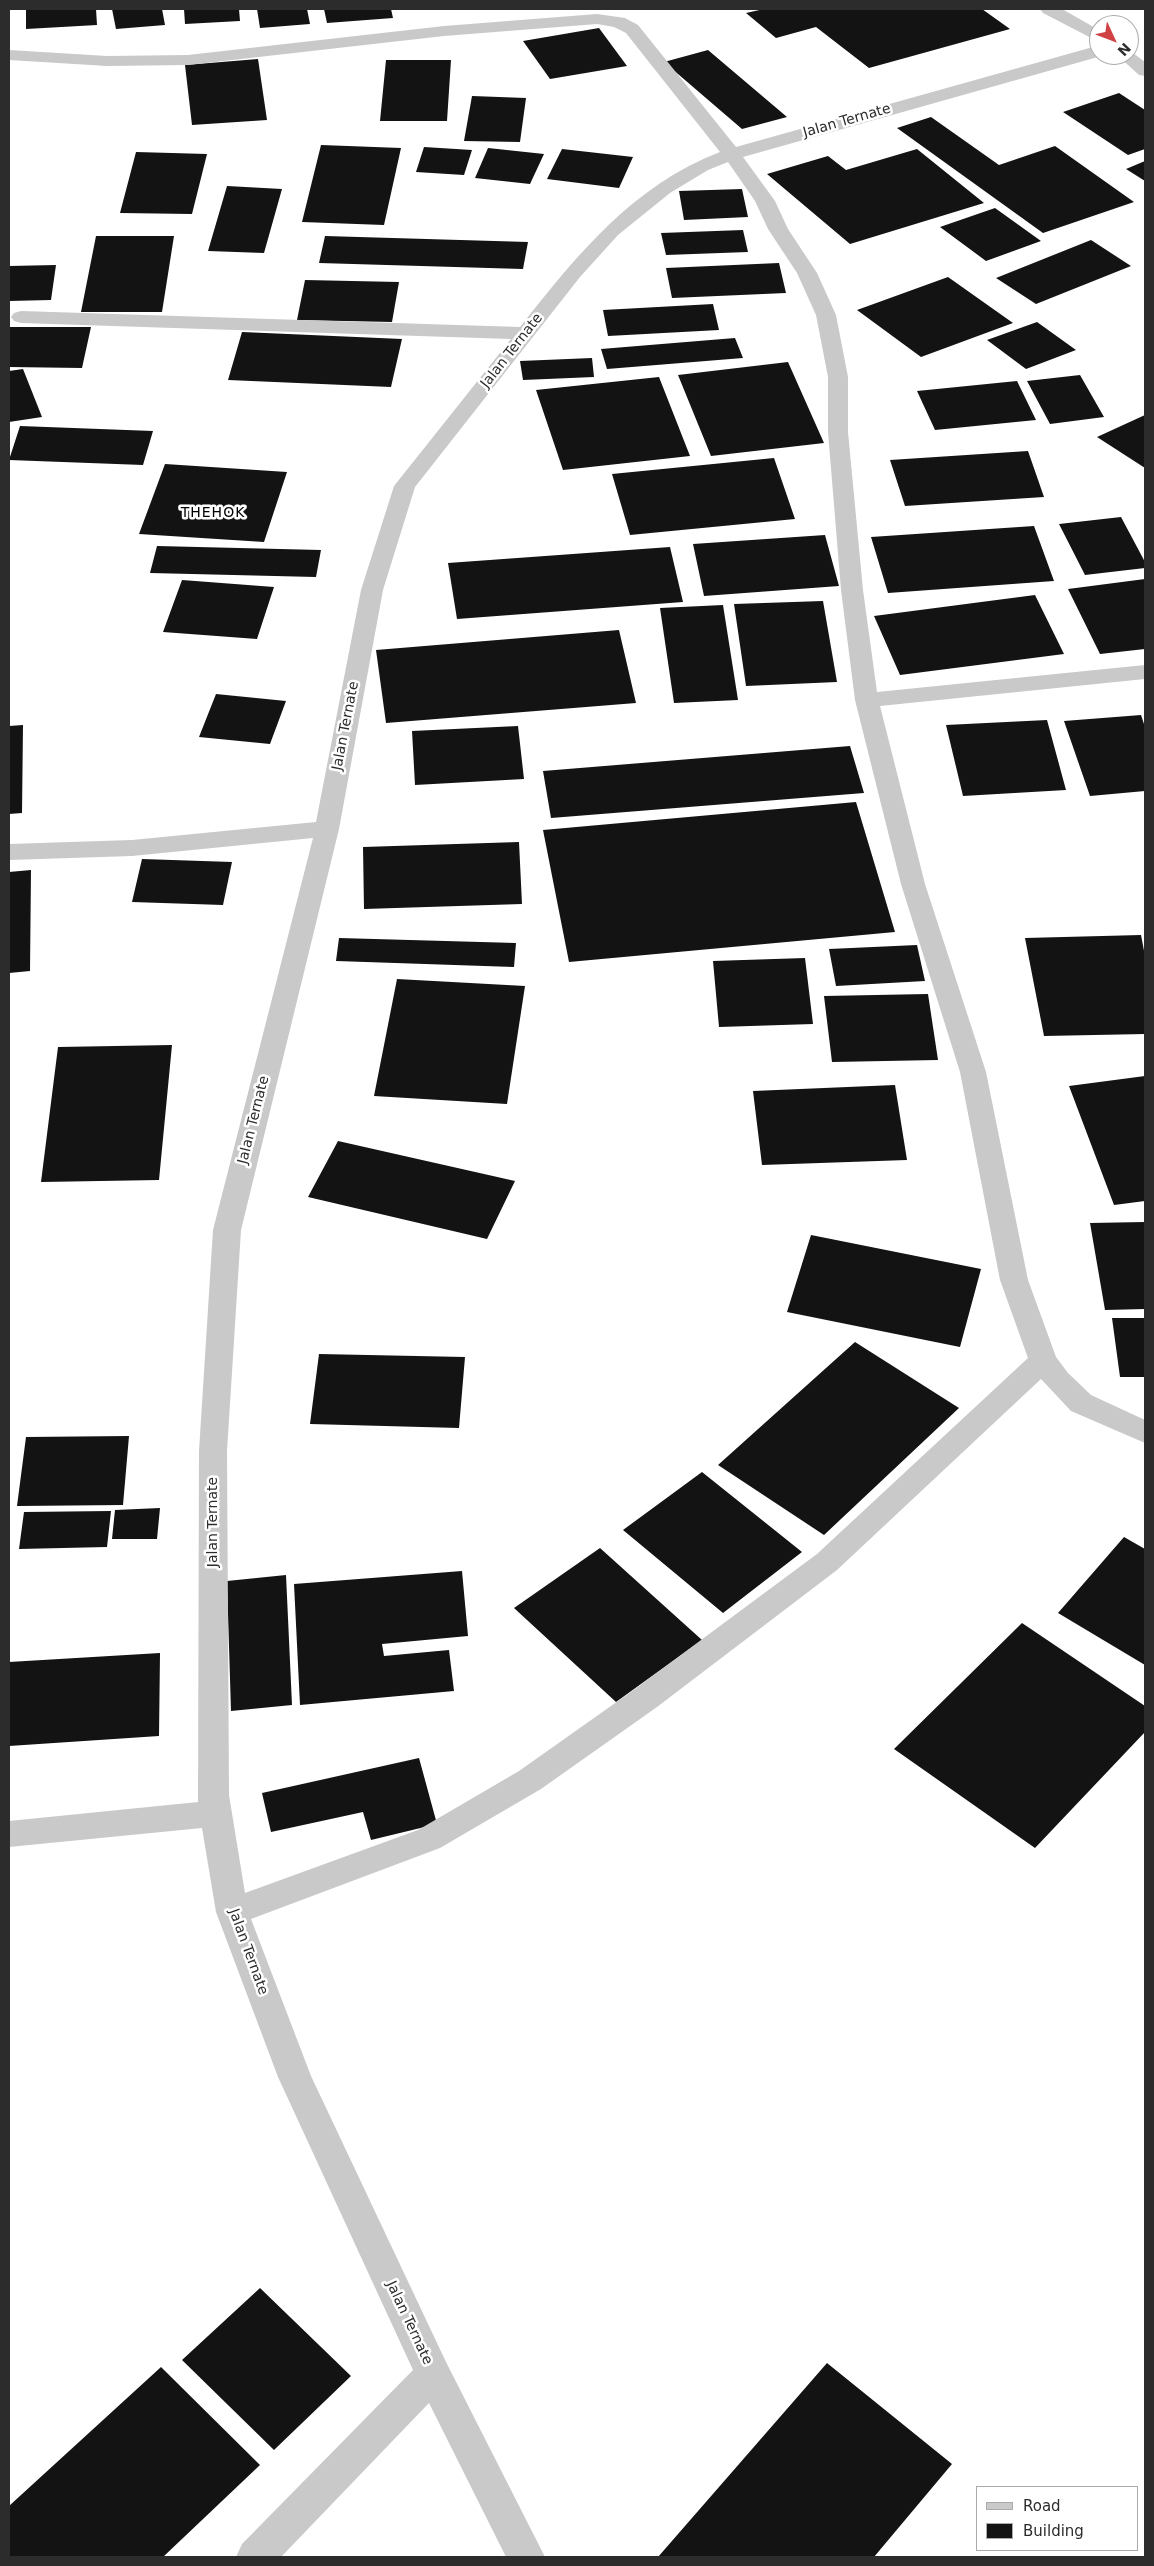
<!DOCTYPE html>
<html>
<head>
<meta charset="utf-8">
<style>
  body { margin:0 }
  #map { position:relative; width:1154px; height:2566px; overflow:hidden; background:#fff; font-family:"DejaVu Sans",sans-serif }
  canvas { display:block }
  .frame { position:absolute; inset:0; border:10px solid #2c2c2c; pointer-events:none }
  .legend { position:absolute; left:976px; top:2486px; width:162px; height:65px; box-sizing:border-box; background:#fff; border:1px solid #ababab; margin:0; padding:6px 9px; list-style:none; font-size:15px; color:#2c2c2c }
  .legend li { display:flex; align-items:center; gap:10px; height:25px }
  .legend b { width:25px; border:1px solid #ababab }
  .north { position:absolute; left:1089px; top:15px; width:50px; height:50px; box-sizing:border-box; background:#fff; border:1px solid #ababab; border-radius:50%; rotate:133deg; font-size:14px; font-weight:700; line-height:20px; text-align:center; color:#2c2c2c }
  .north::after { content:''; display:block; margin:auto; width:18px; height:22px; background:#cf4142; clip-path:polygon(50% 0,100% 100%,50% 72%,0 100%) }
</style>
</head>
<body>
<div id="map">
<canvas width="1154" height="2566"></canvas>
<div class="frame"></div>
<ul class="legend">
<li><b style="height:6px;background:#c9c9c9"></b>Road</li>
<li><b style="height:14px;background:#131313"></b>Building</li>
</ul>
<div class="north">N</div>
</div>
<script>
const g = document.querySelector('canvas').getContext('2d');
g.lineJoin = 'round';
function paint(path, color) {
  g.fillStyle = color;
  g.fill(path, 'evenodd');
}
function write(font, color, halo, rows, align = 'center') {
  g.font = font + ' "DejaVu Sans",sans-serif';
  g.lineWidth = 5;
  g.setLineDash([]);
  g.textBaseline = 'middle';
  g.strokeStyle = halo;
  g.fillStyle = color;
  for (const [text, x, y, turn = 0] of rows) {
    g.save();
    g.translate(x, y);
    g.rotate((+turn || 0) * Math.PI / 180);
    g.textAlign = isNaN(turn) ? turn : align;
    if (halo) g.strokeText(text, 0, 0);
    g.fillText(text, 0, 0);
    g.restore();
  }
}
paint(new Path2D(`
  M26 9H96L97 25 26 29Z
  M112 9H162L165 25 116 29Z
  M184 9H239L240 21 185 24Z
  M257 9H307L310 24 260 28Z
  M324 9H391L393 18 327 23Z
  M764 9H982L1010 29 869 68 816 27 776 38 746 13Z
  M599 28 627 66 550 79 523 41Z
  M708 50 787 117 742 129 664 62Z
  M258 59 267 120 192 125 185 65Z
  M386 60H451L447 121H380Z
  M1119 93 1145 110V149L1128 155 1063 112Z
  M472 96 526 98 520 142 464 141Z
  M931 117 999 165 1055 146 1134 202 1043 233 897 128Z
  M321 145 401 148 384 225 302 222Z
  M424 147 472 150 464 175 416 172Z
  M488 148 544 154 530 184 475 178Z
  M562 149 633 157 619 188 547 179Z
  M917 149 984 203 850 244 767 174 828 156 846 170Z
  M136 152 207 154 192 214 120 213Z
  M1145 161V181L1126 169Z
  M227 186 282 189 264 253 208 251Z
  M742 189 748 217 684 220 679 191Z
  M995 208 1041 241 986 261 940 227Z
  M743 230 748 252 666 255 661 233Z
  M96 236H174L162 312H81Z
  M325 236 528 242 523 269 319 263Z
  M1091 240 1131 266 1036 304 996 278Z
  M779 263 786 293 672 298 666 268Z
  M56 265 51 300 9 301V266Z
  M948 277 1013 323 921 357 857 310Z
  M305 280 399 282 392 322 297 320Z
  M713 304 719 330 608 336 603 310Z
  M1037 322 1076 350 1026 369 987 340Z
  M9 327H91L82 368 9 367Z
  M242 332 402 339 391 387 228 380Z
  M735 338 743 358 607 369 601 349Z
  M592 358 594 377 523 380 520 361Z
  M788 362 824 443 711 456 678 375Z
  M23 369 42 417 9 422V371Z
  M1080 375 1104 417 1050 424 1027 381Z
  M659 377 690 456 563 470 536 390Z
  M1017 381 1036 420 935 430 917 391Z
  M1145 415V468L1097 437Z
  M20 426 153 431 143 465 9 460Z
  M1028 451 1044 497 905 506 890 460Z
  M774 458 795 519 630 535 612 474Z
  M165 464 287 472 264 542 139 534Z
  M1121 517 1145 562V568L1085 575 1059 524Z
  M1034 526 1054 581 888 593 871 537Z
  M825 535 839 586 704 596 693 544Z
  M157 546 321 550 316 577 150 573Z
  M670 547 683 602 457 619 448 563Z
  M1145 579V649L1100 654 1068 589Z
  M182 580 274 587 257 639 163 632Z
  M1035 595 1064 654 900 675 874 616Z
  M823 601 837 682 746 686 734 604Z
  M723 605 738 700 674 703 660 608Z
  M619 630 636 703 386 723 376 650Z
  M216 694 286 701 270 744 199 737Z
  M1141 715 1145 727V791L1090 796 1064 721Z
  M1047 720 1066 790 963 796 946 725Z
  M23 725 22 813 9 814V726Z
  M518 726 524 779 415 785 412 731Z
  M850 746 864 793 551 818 543 771Z
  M856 802 895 932 569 962 543 830Z
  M519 842 522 904 364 909 363 847Z
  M142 859 232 862 223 905 132 902Z
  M31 870 30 971 9 973V872Z
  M1141 935 1145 956V1034L1044 1036 1025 938Z
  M339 938 516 943 514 967 336 961Z
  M917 945 925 981 836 986 829 949Z
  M805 958 813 1024 719 1027 713 961Z
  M397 979 525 986 507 1104 374 1096Z
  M928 994 938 1060 832 1062 824 996Z
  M172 1045 159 1180 41 1182 58 1047Z
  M1145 1076V1201L1114 1205 1069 1086Z
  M895 1085 907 1160 762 1165 753 1091Z
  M338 1141 515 1181 487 1239 308 1197Z
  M1145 1222V1309L1105 1310 1090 1223Z
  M811 1235 981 1269 960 1347 787 1312Z
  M1112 1318H1145V1377H1120Z
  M855 1342 959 1408 824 1535 718 1465Z
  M319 1354 465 1357 459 1428 310 1424Z
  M129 1436 123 1505 17 1506 26 1437Z
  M702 1472 802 1552 723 1613 623 1530Z
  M160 1508 157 1539H112L115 1510Z
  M111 1511 107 1547 19 1549 24 1512Z
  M1124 1537 1145 1549V1665L1058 1613Z
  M600 1548 702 1640 616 1702 514 1608Z
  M462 1571 468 1636 382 1644 384 1656 449 1650 454 1691 300 1705 294 1584Z
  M286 1575 292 1705 231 1711 227 1581Z
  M1022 1623 1145 1706V1732L1035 1848 894 1749Z
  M160 1653 159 1736 9 1746V1662Z
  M419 1758 437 1824 371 1840 363 1812 271 1832 262 1793Z
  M260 2288 351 2376 274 2450 182 2360Z
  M827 2363 952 2464 874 2557H658Z
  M161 2367 260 2465 163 2557H9V2506Z`), '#131313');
paint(new Path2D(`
  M1040 9H1062L1099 30V42L1043 13Z
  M597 14 625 18 638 25 736 147 1093 47 1099 46V55H1105L743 157 775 201 788 229 817 273 836 315 848 377V432L863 590 877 692 1145 665V679L880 706 925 884 986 1072 1028 1280 1056 1357 1068 1373 1091 1395 1145 1420V1443L1071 1411 1041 1379 837 1570 657 1707 541 1789 440 1848 251 1919 311 2076 446 2362 545 2557H506L429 2403 281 2557H236L242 2544 413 2370 278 2077 216 1912 202 1828 9 1847V1821L198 1802 199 1451 213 1230 313 838 132 856 9 860V844L132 840 316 822 361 590 394 486 511 339 21 323 14 321 11 317 14 313 21 311 520 327C577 255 632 186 720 152L626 33 614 27 597 24 444 36 188 65 107 66 9 60V50L107 56 188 55 444 26ZM728 162 755 201 768 229 797 273 816 315 828 377V432L841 590 855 700 901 884 960 1072 1000 1280 1028 1358 817 1554 635 1689 519 1771 418 1830 245 1893 229 1795 227 1451 241 1230 339 829 383 590 415 487 580 277 618 235 670 193 708 170Z
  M1129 50 1145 62V76L1139 75 1117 55H1129Z`), '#c9c9c9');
write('14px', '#2c2c2c', '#fff', [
  ["Jalan Ternate",847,121,-16],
  ["Jalan Ternate",512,351,-52],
  ["Jalan Ternate",346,726,-79],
  ["Jalan Ternate",254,1120,-76],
  ["Jalan Ternate",213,1522,-90],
  ["Jalan Ternate",248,1952,70],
  ["Jalan Ternate",409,2323,65]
]);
g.letterSpacing = '1px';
write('14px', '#000', '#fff', [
  ["THEHOK",213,513]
]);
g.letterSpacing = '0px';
</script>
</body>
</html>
